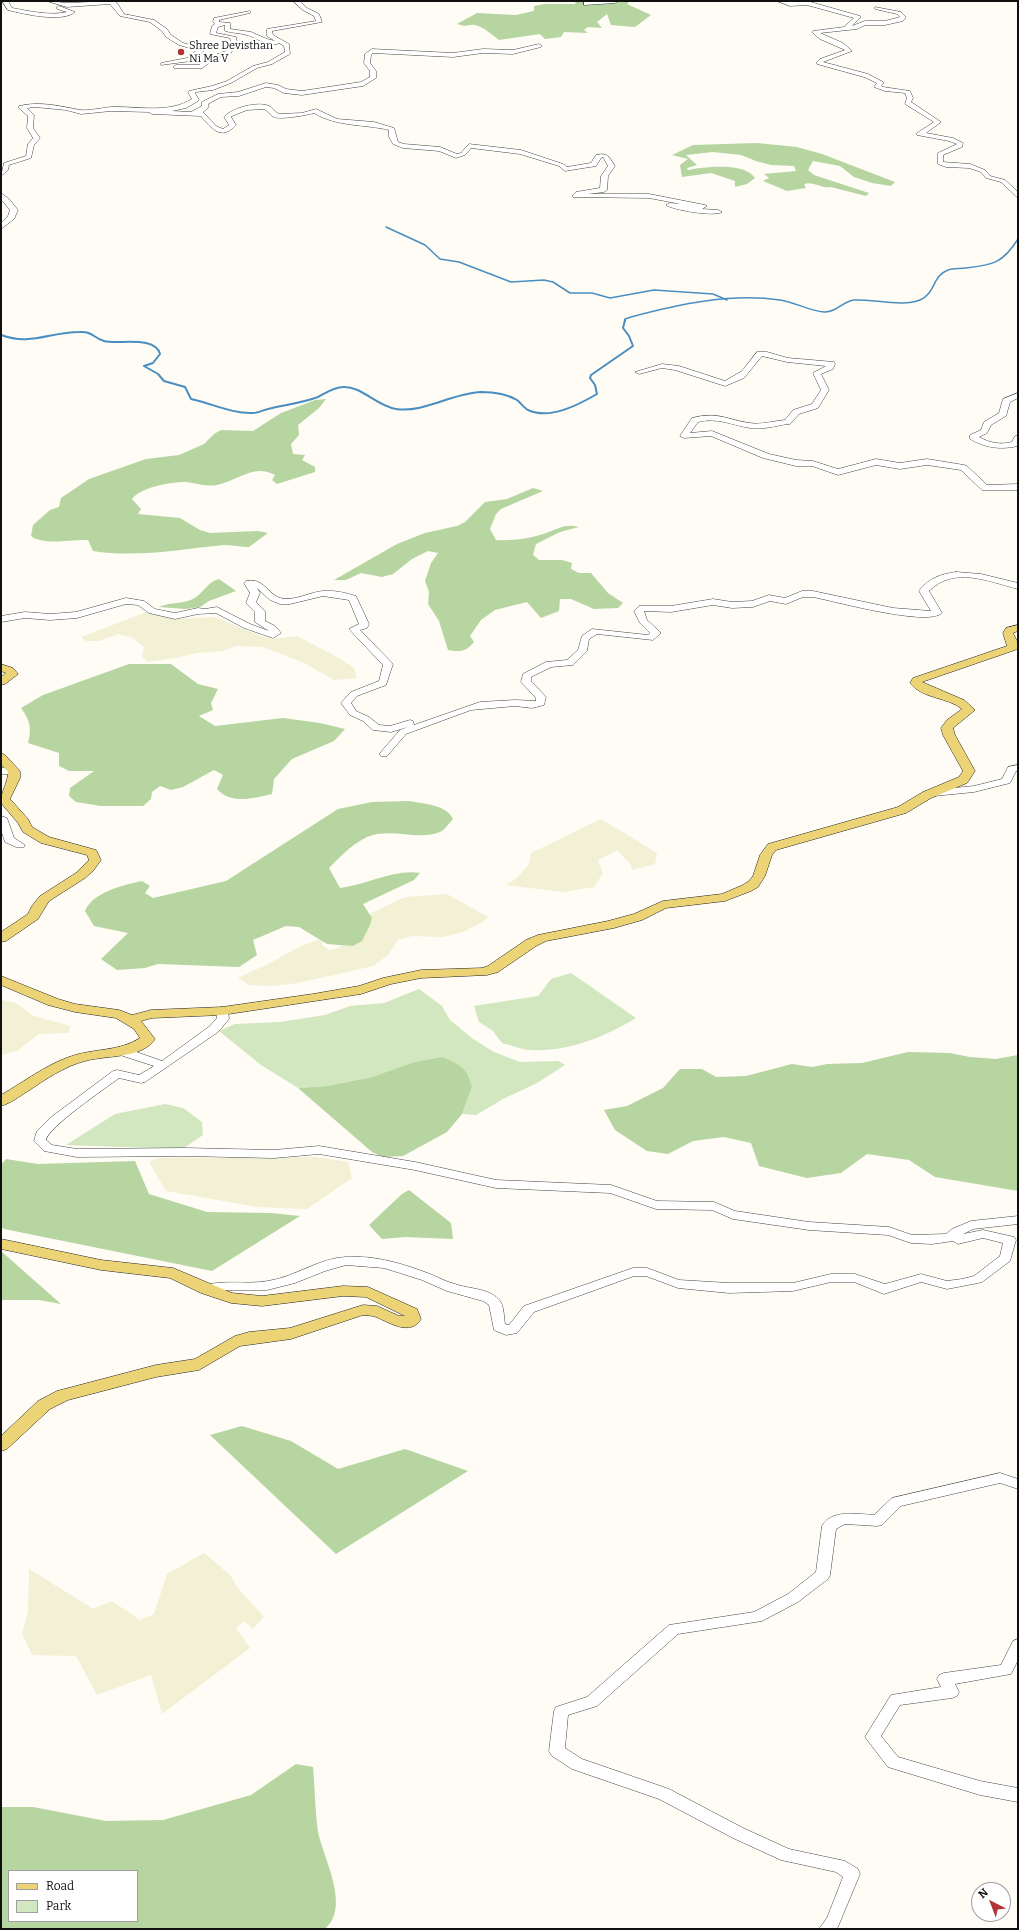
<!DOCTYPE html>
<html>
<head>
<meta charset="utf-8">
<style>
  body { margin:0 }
  #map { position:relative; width:1019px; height:1930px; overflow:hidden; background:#fefcf4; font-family:Bitter,serif }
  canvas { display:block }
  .frame { position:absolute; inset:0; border:2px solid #101010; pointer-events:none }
  .legend { position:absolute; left:8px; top:1870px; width:130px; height:52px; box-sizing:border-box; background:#fff; border:1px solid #9f9f9f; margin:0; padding:5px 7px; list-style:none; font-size:12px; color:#101010 }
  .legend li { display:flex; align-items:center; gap:8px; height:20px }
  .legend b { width:20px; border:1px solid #9f9f9f }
  .north { position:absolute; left:971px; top:1882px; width:40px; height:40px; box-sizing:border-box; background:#fff; border:1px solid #9f9f9f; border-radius:50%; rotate:318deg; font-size:11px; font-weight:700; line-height:16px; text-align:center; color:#101010 }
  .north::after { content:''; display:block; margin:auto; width:14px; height:18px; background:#b33436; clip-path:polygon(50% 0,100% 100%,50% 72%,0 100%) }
</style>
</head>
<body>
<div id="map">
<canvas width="1019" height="1930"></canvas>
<div class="frame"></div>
<ul class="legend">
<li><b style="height:5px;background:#ecd376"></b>Road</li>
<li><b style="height:11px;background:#d2e6bf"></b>Park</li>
</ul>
<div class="north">N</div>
</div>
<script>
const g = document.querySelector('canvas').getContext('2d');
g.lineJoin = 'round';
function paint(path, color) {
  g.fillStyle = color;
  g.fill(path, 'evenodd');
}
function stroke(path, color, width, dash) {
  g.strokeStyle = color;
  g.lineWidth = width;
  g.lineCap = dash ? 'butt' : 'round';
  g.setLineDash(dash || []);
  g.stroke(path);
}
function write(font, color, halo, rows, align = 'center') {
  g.font = font + ' Bitter,serif';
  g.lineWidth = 4;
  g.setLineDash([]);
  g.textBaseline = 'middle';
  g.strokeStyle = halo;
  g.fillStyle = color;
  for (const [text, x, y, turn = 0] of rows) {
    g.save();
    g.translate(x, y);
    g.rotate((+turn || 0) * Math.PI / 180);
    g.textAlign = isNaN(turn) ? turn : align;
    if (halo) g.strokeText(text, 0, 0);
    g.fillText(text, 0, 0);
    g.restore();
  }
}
paint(new Path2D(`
  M149 611 173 619 215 617 258 635 272 639 297 636 339 658 354 668 357 678 334 680 304 663 263 647 236 646 222 651 197 653 175 658 148 662 142 657 144 647 133 638 118 634 99 641H86L81 637Z
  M601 819 657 853 655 864 632 870 631 865 617 850 598 860 603 873 594 887 563 892 505 885 517 878 529 864 531 853Z
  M447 894 488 917 481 923 463 932 443 937 412 936 398 940 387 956 373 966 298 983 272 986 249 985 238 978 270 963 299 947 317 940H322V945L329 950 338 948 353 938 365 926 371 913 405 897Z
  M1 1000 16 1003 34 1016 70 1026 69 1033 39 1034 17 1051 1 1055Z
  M317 1157 348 1162 352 1178 307 1209 257 1207 166 1191 149 1162 157 1158Z
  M204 1553 230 1575 238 1588 264 1617 253 1629 244 1621 236 1628 250 1648 162 1714 151 1675 97 1695 76 1656 32 1655 22 1633 28 1612 29 1569 93 1609 112 1601 140 1620 154 1614 167 1574Z`), '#f2f1d5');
paint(new Path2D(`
  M571 973 636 1018C605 1037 568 1052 531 1050 522 1050 511 1045 502 1043L493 1031 479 1022 474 1006 538 996 551 979Z
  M419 989 442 1006 450 1020 473 1039 494 1052 520 1062 558 1061 565 1065 537 1083 503 1099 476 1115 462 1114 472 1087 442 1057 414 1062 372 1077 327 1086 298 1088 261 1065 219 1031 235 1024 280 1022 325 1015 350 1006 384 1003Z
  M165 1104 183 1108 202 1122 203 1135 182 1149 66 1145 115 1114Z`), '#d2e6bf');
paint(new Path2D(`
  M576 1H630L627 4 651 15 635 27 611 25 607 14 597 22 602 28 588 27 584 30 588 33 564 32 561 37 545 39 540 34 499 40C492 35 484 27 475 25 467 24 468 28 457 24L477 13 516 15 534 11V6L544 4H575Z
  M757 143 797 147 822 154 895 182 891 186 872 183 854 177 840 166 813 161 808 170 814 175 869 193 866 196 831 187C821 189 814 181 804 184L806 188 787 191 763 181 769 178 764 174 796 171 794 166 771 165 756 161 741 155 713 152 686 155 697 165 687 168 688 170C705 167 744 162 755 178L747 184 735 187V181L711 173 682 177 680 165 688 159 672 155 693 145Z
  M326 399 319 408 298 425 299 435 291 444 293 454 305 455 302 460 315 467V472L277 484 272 480 275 475C254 463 237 481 217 485 205 487 197 483 186 482 171 482 141 487 132 499L141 509 138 514 180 518 200 530 210 533 258 531 268 533 249 547C241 547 232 545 224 545 182 549 136 558 93 551L88 540C72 539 43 546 31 536L33 525 50 510 59 507 61 498 89 479 146 459 179 455 204 444 214 434 221 430 253 431 281 413 315 400Z
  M533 488 543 491 501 509 496 514 490 529 496 540C511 541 528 539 543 534 557 530 564 523 579 527L560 532 536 544 533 555 539 560H562L572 563 571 569 579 573H591L608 593 623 603 618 608 594 609 571 599H560L559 611 541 618 527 602 495 610 481 620 470 636 474 642C466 652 460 652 448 650L439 621 428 604 429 592 425 581 431 563 438 553 428 551 412 559 393 574 382 577 361 573 346 580H334L397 544 425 533 457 526 465 522 485 502 507 499Z
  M219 579 236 591 209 601 200 607 186 609 159 607C170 602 183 604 193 599 204 593 207 582 219 579Z
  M129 664H171L198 684 218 689 211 703 213 710 199 716 215 726 283 718 320 723 345 729 334 741 292 759 274 779 272 794C254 798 231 805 217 789L223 775 214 770 183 787 171 790 160 786 152 792 151 799 143 806H101L76 802 69 796 70 788 94 771H69L59 766V753L28 743C32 729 30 720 21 708L43 695Z
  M409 801C423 804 446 804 453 819 449 823 445 830 440 832 417 841 390 827 367 837 352 844 340 857 329 868L340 888C367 885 394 869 420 873L414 880 363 904 372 918 370 925 362 941 353 946 327 944 299 927 286 926 253 940 257 955 239 967 158 964 145 968 117 970 101 959 128 933 94 926 85 911C93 892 123 885 142 881L150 886 145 893 153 898 226 881 338 809 372 802Z
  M908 1052 950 1053 970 1057 996 1059 1018 1055V1191L935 1177 909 1160 867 1154 841 1173 807 1178 759 1166 751 1143 724 1137 693 1141 668 1154 647 1151 615 1130 604 1110 627 1106 663 1088 680 1069H702L716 1077 746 1076 792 1064 812 1067 827 1064 862 1063Z
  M442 1057C461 1065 466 1067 472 1087L462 1114 447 1132 403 1156 383 1157 372 1152 298 1088 327 1086 372 1077 414 1062Z
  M6 1159 38 1164 135 1161 149 1194 207 1212 271 1213 300 1216 212 1271 4 1229 1 1227V1165Z
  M409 1190 451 1223 453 1239 405 1237 382 1239 369 1225 402 1194Z
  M1 1251 61 1304 39 1300H1Z
  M242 1426 291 1441 338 1469 405 1449 468 1471 336 1554 210 1435Z
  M296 1764 313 1767C315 1789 315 1811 318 1832 324 1860 351 1907 325 1929H1V1807H33L106 1821 163 1820 251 1795ZM9 1871H137V1921H9Z`), '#b6d5a0');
stroke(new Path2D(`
  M386 227 425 245 440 259 459 262 511 282 544 280 553 282 570 293H592L610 298 654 290 713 294 727 300
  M625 321V319L631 317C679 304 731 293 780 300 795 302 809 311 824 312 836 313 843 301 854 300 873 299 903 307 920 300 936 293 932 276 948 270 953 268 960 269 966 268 993 265 1003 263 1018 239`), '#4a8ec1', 1.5);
stroke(new Path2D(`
  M1 335C30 346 50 332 79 332 93 331 93 338 104 341 118 345 155 335 160 354L153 363 144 366 158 374 164 381 185 387 191 399C211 403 232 414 253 413 258 413 263 410 268 409 284 405 302 403 318 397 326 393 334 387 343 387 362 386 376 406 396 409 425 413 452 393 481 392 493 392 507 394 517 400 521 403 524 408 528 410 550 420 578 405 597 394L595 385 590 378 591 375 633 346 629 336 623 328 625 320`), '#4a8ec1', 2);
const minor = new Path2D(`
  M2 1H8L12 8C29 11 49 16 67 12L57 9V7L59 6 75 12C62 23 24 14 8 10Z
  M47 1 67 3 114 1 117 3 124 14 154 20 167 29 171 35 183 43 202 48 203 52 191 61 161 65V63L187 58 197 50 179 45 166 37 162 31 150 22 120 16 110 4 67 7Z
  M293 1H300L307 8 319 14 322 22 272 31 273 35 289 44 290 54 272 64 257 68 231 83 213 90 196 92 195 93 199 100 198 101 186 108 172 111 191 112 202 106V102L218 94 238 92 266 83 278 85 286 89 302 91 361 82 370 77V71L364 63 365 54 372 49 453 53 483 49 513 50 539 44 542 46 541 47 513 54 483 53 453 57 373 53 371 55 370 63 376 71V78L363 86 302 95 284 93 274 88 266 87 239 96 221 97 208 104 209 107 203 112 216 126 223 129 229 125 224 117C232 108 257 101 269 106 273 108 275 112 279 114L302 113 316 109 337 119 374 122 394 128 398 142 404 144 440 147 457 154 461 153 469 144 521 150 563 164 567 167 591 163 596 155C608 152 609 157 615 166L608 176 607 190 604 192 588 194H649L705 205 707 206 702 209 718 210 722 212C715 217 673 210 666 205L670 203 681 204 649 198 573 197 572 196 576 192 600 188 601 176 608 166 603 157 601 158 596 166 565 171 559 166 520 154 471 148 465 155 456 158 439 151 403 148 393 144 389 137V130C364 124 337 127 314 113 307 115 281 120 274 117 270 115 268 111 264 109L247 110 232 116 231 117 236 125C221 141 212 129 201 116L152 114 149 112 111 111 81 114 66 110 35 107 27 108 34 115 33 128 40 138 34 145 31 158 9 165 8 170 1 176 4 163 26 156 28 144 33 138 27 128 28 116 19 108V106C40 101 59 106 80 110 89 111 101 108 111 107 138 106 168 114 192 99L188 92 189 91 212 86 227 81 253 66 268 62 285 52 284 46 279 43C269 49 256 37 247 35 240 33 232 33 225 31V25L218 27 216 33 236 37 237 42 231 53 216 58 202 68H174L173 67 176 65H199L212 56 226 51 231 42 230 38 210 34 212 26 215 24 213 22 214 18 250 11V13L219 20V22L230 23V29L251 32 267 39 275 41 267 36V29L316 21 314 16 303 10Z
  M584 1H618L615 3 584 5Z
  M777 1H807L860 16V18L852 26 865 21H885L900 17 897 14 875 9V7L901 12 906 17 903 21 885 25H865L857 29 820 33 843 43 852 51 823 62 868 74 883 82 884 83 881 86 883 87 910 91 913 98 911 102 941 122 926 133 953 138 963 143 962 147 943 155V162L970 164 985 170 990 176 1005 180 1018 192V198L1001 182 986 178 981 172 969 168 946 167 938 164V153L957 144 949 141 917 135V133L934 122 905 104 907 98 905 93 885 91 874 87 877 83 864 77 817 64 816 63 820 59 845 50 820 39 813 33V31L844 27 854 18 807 5 790 6Z
  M1 193 9 199 18 210 14 219 1 229V223L8 216 10 210 1 199Z
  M757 352H767L788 358 834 362 835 364 833 369 821 374 829 390 818 408 799 414 790 424H787C776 426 761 430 750 428 732 425 716 417 698 422L690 433 712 431 769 454 796 460 813 461 838 469 876 459 900 463 927 459 964 465 967 466 987 485 1018 484V490H982L961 470 927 465 900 469 876 465 838 475 812 466H796L763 458 711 436 684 438 680 436 692 418C718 411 727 420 750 423 761 425 774 421 785 420L793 410 812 404 821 390 813 373 826 366 787 362 762 356 744 378 725 386 675 370 662 368 639 374 635 372 662 364 679 366 725 381 742 371Z
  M1018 393V398L1010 402 1006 416 991 425 987 433 979 437C990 443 1000 445 1012 442L1015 436H1018V446C1000 450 986 448 970 439V435L981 430 984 422 999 413 1003 399Z
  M956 572 981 574 1018 583V589C987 581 954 566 929 591L942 613C928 627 834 601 813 597H803L786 604 770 601 753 607 732 608 713 605 671 612 644 611 647 620 661 633 653 640 597 634 589 639 587 651 573 665 551 667 531 677V681L546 697 544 705 532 708 515 706 471 710 406 734 387 756H381L379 754 381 752 400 730 408 727 391 732 373 730 363 721 350 715 341 703 351 692 379 681 383 665 349 629 359 624 349 600 323 596 290 604H280L270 600 257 588 260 593 256 602 265 611V621L275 626 281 633 273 638 244 628 216 613 198 614 175 619 149 613 138 605 126 604 77 618 50 620 25 618 1 622V616L25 612 50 614 76 612 126 598 144 601 155 609 175 613 198 608 205 609 217 607 250 624 269 631 255 622V612L246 603 250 593 244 583 246 581C263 577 268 594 280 598 293 602 310 592 323 591 334 590 346 593 356 596L369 624 367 628 360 630 393 664 386 685 357 696 351 703 356 711 369 717 379 725 390 726 410 720 413 721 414 725 480 702 515 700 536 701V698L521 682 523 674 546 662 567 660 578 650 582 636 592 629 648 635 650 633 640 623 634 611 639 606H671L713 599 732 602 752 601 769 595 785 598 802 591H813L893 608 931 611 919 591C929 578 941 574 956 572Z
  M1018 765V771H1016L1010 783 974 792 934 796 929 793 934 790 974 786 1002 779 1008 767Z
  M1 768H14L19 771 14 774H1Z
  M1 816 7 818 14 838 25 845 24 847H16L5 842 1 830Z
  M222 1007 228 1011 229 1019 218 1032 145 1082 141 1083 119 1078C106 1088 48 1127 46 1140L52 1145 77 1149 185 1148 274 1150 319 1146 415 1162 496 1180 611 1185 657 1201 714 1202 735 1211 809 1222 889 1227 912 1235 946 1234 952 1229 971 1221 1018 1216V1224L973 1229 963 1234 983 1230 1014 1237 1016 1240 1010 1261 982 1282 978 1283 947 1289 921 1282 884 1294 854 1282H831L793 1291 729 1293 678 1288 646 1276H634L534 1312 517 1333 506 1335 494 1330 489 1305 483 1301 447 1291 422 1280 384 1268 346 1265 325 1271 295 1283 267 1290H226L206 1294 202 1292 200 1289 202 1286C224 1279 246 1285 268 1281 295 1277 319 1258 346 1257 375 1255 404 1264 430 1274 438 1277 446 1282 455 1284 468 1289 491 1288 500 1301 504 1306 504 1318 505 1324L509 1325 524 1306 633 1268H647L679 1280 729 1283H793L831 1274H855L885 1284 921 1274 947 1281 962 1279 974 1276 1000 1256 1003 1243 983 1238 958 1244 953 1241 932 1244 911 1243 888 1235 809 1230 733 1219 712 1210 656 1209 610 1193 496 1188 415 1170 319 1154 274 1158 185 1156 77 1157 44 1151 34 1141 37 1131 50 1118 113 1071 117 1070 139 1075 154 1066 120 1055 118 1052 120 1049H128L162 1061 210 1026 217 1018 216 1011Z
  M1000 1473 1018 1479V1489L1000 1483 901 1506 882 1525 877 1526 845 1524 836 1529 830 1575 828 1579 798 1602 762 1621 678 1634 597 1706 568 1715 565 1748 582 1759 669 1789 743 1828 789 1849 845 1861 858 1869 860 1874 837 1929H819L827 1918 843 1877 836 1872 781 1860 733 1838 659 1799 572 1769 552 1756 549 1751 554 1711 556 1707 587 1697 669 1625 754 1612 788 1594 816 1572 822 1526C831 1509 858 1514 874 1515L892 1498Z
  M1018 1639V1660L1011 1674 955 1684 959 1692 957 1696 952 1698 900 1705 881 1736 898 1757 980 1781 1018 1788V1802L980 1795 888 1767 865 1737 891 1695 941 1687 937 1679 939 1675 944 1673 1001 1665 1013 1641Z`);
const major = new Path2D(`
  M1018 625V631L1013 633 1018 643V648L1015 650 922 682 964 700 975 710 953 728 955 735 975 771 967 783 931 798 906 813 776 850 772 855 765 876 758 887 751 891 725 901 666 908 642 920 614 928 546 941 536 946 498 972 487 975 421 978 391 984 361 994 222 1015 152 1018 141 1021 155 1039C142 1059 106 1055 85 1061 65 1066 46 1079 28 1091 20 1096 11 1103 1 1106V1095C24 1082 44 1066 69 1057 93 1048 119 1052 140 1038L134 1029 116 1018 75 1012 48 1005 1 985V976L58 999 75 1004 119 1010 132 1015 151 1010 222 1007 313 994 359 986 383 978 421 970 482 968 488 966 526 940 538 935 608 921 634 914 663 901 722 894 743 885 749 881 753 876 760 855 768 844 898 807 923 792 959 777 963 771 943 735 941 728 947 720 962 709C948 697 922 699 910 683L913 678 1007 646 1003 633 1006 628Z
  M1 664 13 668 18 674 5 684 1 685V677L6 673 1 671Z
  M1 753 5 755 20 771V778L10 799 28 819 32 827 49 837 96 850 101 860 93 871 85 878 49 901 38 919 6 941 1 942V932L28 914 32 906 40 896 76 873 89 860 87 855 41 843 23 832 18 823 1 803C1 790 8 783 8 772L1 764Z
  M1 1239 101 1260 173 1268 232 1293 262 1296 343 1286 368 1287 417 1309 421 1319C410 1337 389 1322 376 1317 372 1315 367 1316 363 1315L291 1339 240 1346 199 1370 156 1377 68 1400 50 1409 7 1449 1 1451V1436L38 1401 57 1391 156 1365 195 1359 235 1336 249 1332 290 1328 363 1305 377 1306 399 1316H405L366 1297 343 1296 262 1306 231 1303 201 1293 170 1278 101 1270 1 1249Z`);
stroke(minor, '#434343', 1);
stroke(major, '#212121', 1);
paint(minor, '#fff');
paint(major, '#ecd376');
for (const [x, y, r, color] of [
  [181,52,4,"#b33436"]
]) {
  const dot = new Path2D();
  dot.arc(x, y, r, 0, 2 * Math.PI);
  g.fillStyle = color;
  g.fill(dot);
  stroke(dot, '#fff', 1.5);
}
write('11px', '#101010', '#fff', [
  ["Shree Devisthan",189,46],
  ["Ni Ma V",189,59]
], 'left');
</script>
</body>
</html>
